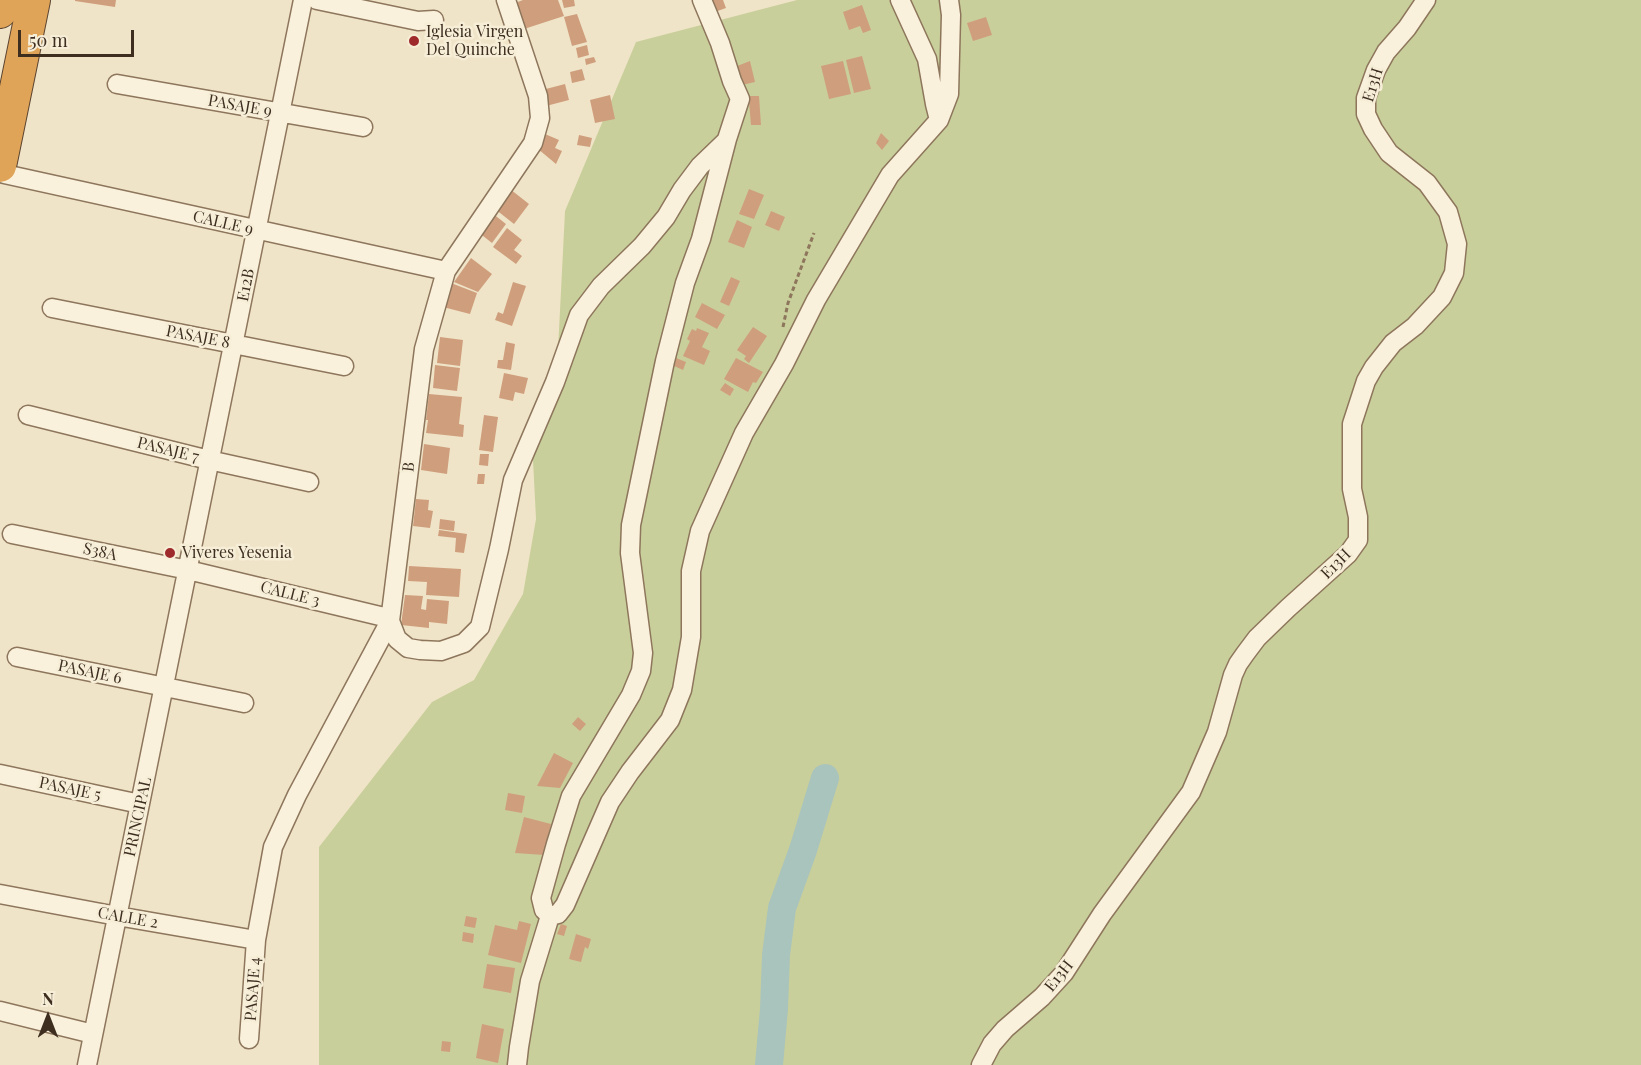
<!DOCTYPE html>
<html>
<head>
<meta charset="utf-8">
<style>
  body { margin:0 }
  #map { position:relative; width:1641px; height:1065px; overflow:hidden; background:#f0e4c8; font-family:"Playfair Display",serif }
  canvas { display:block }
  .north { position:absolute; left:18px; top:987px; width:60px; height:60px; -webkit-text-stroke:4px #f7eed8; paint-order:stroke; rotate:0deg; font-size:16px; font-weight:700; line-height:24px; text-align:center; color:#3d2e20 }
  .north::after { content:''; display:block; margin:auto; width:21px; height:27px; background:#3d2e20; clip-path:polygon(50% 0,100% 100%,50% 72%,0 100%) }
  .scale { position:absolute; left:18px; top:30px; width:116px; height:27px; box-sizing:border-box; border:3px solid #3d2e20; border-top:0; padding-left:8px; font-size:18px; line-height:21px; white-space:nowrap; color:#3d2e20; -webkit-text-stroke:4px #f7eed8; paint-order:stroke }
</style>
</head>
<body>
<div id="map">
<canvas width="1641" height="1065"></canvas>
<div class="north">N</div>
<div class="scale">50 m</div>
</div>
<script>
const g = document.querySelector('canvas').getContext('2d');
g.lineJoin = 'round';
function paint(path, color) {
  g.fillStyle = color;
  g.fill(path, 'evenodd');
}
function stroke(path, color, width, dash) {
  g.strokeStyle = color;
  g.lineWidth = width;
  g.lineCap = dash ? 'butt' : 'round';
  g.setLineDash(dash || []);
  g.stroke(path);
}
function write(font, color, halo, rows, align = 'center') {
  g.font = font + ' "Playfair Display",serif';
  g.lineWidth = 5;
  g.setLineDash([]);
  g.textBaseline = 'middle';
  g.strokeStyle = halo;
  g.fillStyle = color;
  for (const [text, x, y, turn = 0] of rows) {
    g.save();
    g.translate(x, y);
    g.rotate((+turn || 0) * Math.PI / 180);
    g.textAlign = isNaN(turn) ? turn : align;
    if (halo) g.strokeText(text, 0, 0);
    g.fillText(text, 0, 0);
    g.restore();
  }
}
paint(new Path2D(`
  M797 0H1641V1065H319V847L432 702 474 680 523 594 536 519 532 440 558 350 565 211 636 42Z`), '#c9cf9b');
stroke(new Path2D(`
  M769 1065 774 1009 776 955 782 908 803 850 825 778`), '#a9c4bc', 28);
paint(new Path2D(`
  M75 0H116L115 7 75 1Z
  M523 0H558L564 16 521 30 512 4Z
  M562 0H574L575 6 564 8Z
  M708 0H723L726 8 712 13Z
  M862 5 871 30 863 33 860 26 849 30 843 12Z
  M577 14 587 42 572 46 564 17Z
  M986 17 992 35 973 41 967 23Z
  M587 45 589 55 578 58 576 48Z
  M862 56 871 89 854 93 846 60Z
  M594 57 596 62 586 65 585 59Z
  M750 61 755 82 742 85 732 68Z
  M843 61 851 94 829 99 821 66Z
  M582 69 585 80 572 83 570 72Z
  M565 84 569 100 546 106 542 90Z
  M610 95 615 119 595 123 590 100Z
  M747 96H759L761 125H751L749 102 747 101Z
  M881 133 889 141 882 150 876 143Z
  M545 134 559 140 555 148 562 151 556 164 538 149Z
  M579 135 592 138 590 147 577 145Z
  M510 189 529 204 514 224 495 209Z
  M749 189 764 195 754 219 739 214Z
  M771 211 785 217 779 231 765 225Z
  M492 213 506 224 492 243 478 232Z
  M737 220 752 227 744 248 728 242Z
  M507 228 522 240 514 250 522 256 516 264 493 247Z
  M471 258 492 274 478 292 454 282Z
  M731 277 740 281 729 306 720 302Z
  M513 282 526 286 512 326 495 320 498 312 503 314Z
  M451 283 477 293 470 314 443 307Z
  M702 303 725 315 717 329 695 317Z
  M753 327 767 336 749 363 744 359 746 356 737 350Z
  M697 328 709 333 702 347 710 351 704 365 683 356 690 341 687 339 692 329 696 331Z
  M440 337 463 340 460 366 437 363Z
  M506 342 515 344 511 370 497 368 498 360H503Z
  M676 358 686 362 683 370 672 365Z
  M736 358 763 372 756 383 753 382 748 392 724 379Z
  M435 365 460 368 457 391 433 388Z
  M504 373 528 378 524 394 515 392 513 401 499 398Z
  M725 383 734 389 730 396 720 390Z
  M429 394 462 397 459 424 464 425 463 437 426 433 428 420H426Z
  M484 415 498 417 493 452 479 450Z
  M424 444 450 448 447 474 421 470Z
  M480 454H489L488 466 479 465Z
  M478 474H485L484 484H477Z
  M416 499 429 500 428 510 433 511 430 528 413 526Z
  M440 519 455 521 454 531 439 529Z
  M439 530 467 534 464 553 455 552 456 538 438 536Z
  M409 566 461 569 459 597 426 595 427 582 408 581Z
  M405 595 423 596 421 609 426 610 427 599 449 601 447 624 429 622V628L401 625Z
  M578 717 586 724 580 731 572 724Z
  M554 753 573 763 560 788 537 786Z
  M508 793 525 796 522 813 505 810Z
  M524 817 551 824 544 855 515 853Z
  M466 916 477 918 475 928 464 926Z
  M519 921 531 924 521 963 488 955 495 925 517 930Z
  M561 924 567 926 564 936 557 934Z
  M463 932 474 934 473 943 462 941Z
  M576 934 591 939 588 949 585 947 581 962 569 959Z
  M487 964 515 968 511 993 483 988Z
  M482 1024 504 1029 498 1063 476 1058Z
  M442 1041 451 1042 450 1052 441 1051Z`), '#cf9f7d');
const street = new Path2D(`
  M317 0 418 21 434 20
  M900 0 927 59 935 104 939 120
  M117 84 363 127
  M0 173 446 271
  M52 308 344 366
  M28 415 209 460 309 482
  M12 534 188 570 380 616 390 621
  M390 621 397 639 408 648 420 650 441 651 464 643 480 627 499 549 513 480 555 382 579 315 601 286 642 246 666 217 682 190 700 166 726 141
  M17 657 244 703
  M0 774 140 804
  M0 894 117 916 256 940
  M550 916 558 914 565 905 610 802 630 772 670 720 682 690 691 637V571L700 531 744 433 784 364 816 300 890 175 939 120 949 94 951 15 949 0
  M550 916 544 910 541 898 556 844 571 796 631 695 641 671 643 653 630 553 631 525 665 361 685 283 701 239 727 139 740 99 732 81 720 43 702 0
  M0 1011 93 1034
  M249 1039 256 940 273 847 297 795 390 621 424 349 446 271 533 143 540 118 538 96 506 0
  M87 1065 303 0
  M517 1065 519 1047 530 981 550 916
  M981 1065 992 1044 1005 1029 1042 997 1064 973 1102 914 1191 792 1217 732 1233 675 1238 664 1245 654 1257 638 1288 608 1348 554 1358 540V517L1352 489V424L1366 381 1374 367 1393 343 1415 326 1442 297 1454 273 1457 244 1448 212 1427 183 1389 153 1373 129 1366 114V98L1376 70 1386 52 1407 28 1426 0`);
const highway = new Path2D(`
  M0 12 3 0
  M0 166 34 0`);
stroke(street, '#8d765c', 21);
stroke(highway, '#5b4430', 34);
stroke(new Path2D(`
  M783 327 788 303 814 233`), '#8d765c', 3, [4.5, 3]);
stroke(street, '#faf1dc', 18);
stroke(highway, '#e0a458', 32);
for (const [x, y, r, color] of [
  [414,41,6,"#9e2a2b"],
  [170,553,6,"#9e2a2b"]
]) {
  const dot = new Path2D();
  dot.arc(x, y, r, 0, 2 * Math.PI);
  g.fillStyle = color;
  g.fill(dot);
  stroke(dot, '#f7eed8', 2);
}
write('16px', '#3d2e20', '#f7eed8', [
  ["Iglesia Virgen",426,32],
  ["Del Quinche",426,50],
  ["Viveres Yesenia",182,553]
], 'left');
write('16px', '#3d2e20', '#f7eed8', [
  ["E13H",1373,85,-72],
  ["PASAJE 9",240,106,10],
  ["CALLE 9",223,223,13],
  ["E12B",246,285,-79],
  ["PASAJE 8",198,337,11],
  ["PASAJE 7",168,450,14],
  ["B",409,467,-83],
  ["S38A",100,552,12],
  ["E13H",1336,564,-45],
  ["CALLE 3",290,594,14],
  ["PASAJE 6",90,672,12],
  ["PASAJE 5",70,789,12],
  ["PRINCIPAL",138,817,-78],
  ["CALLE 2",128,918,10],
  ["E13H",1059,976,-51],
  ["PASAJE 4",253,989,-86]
]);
</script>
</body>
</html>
